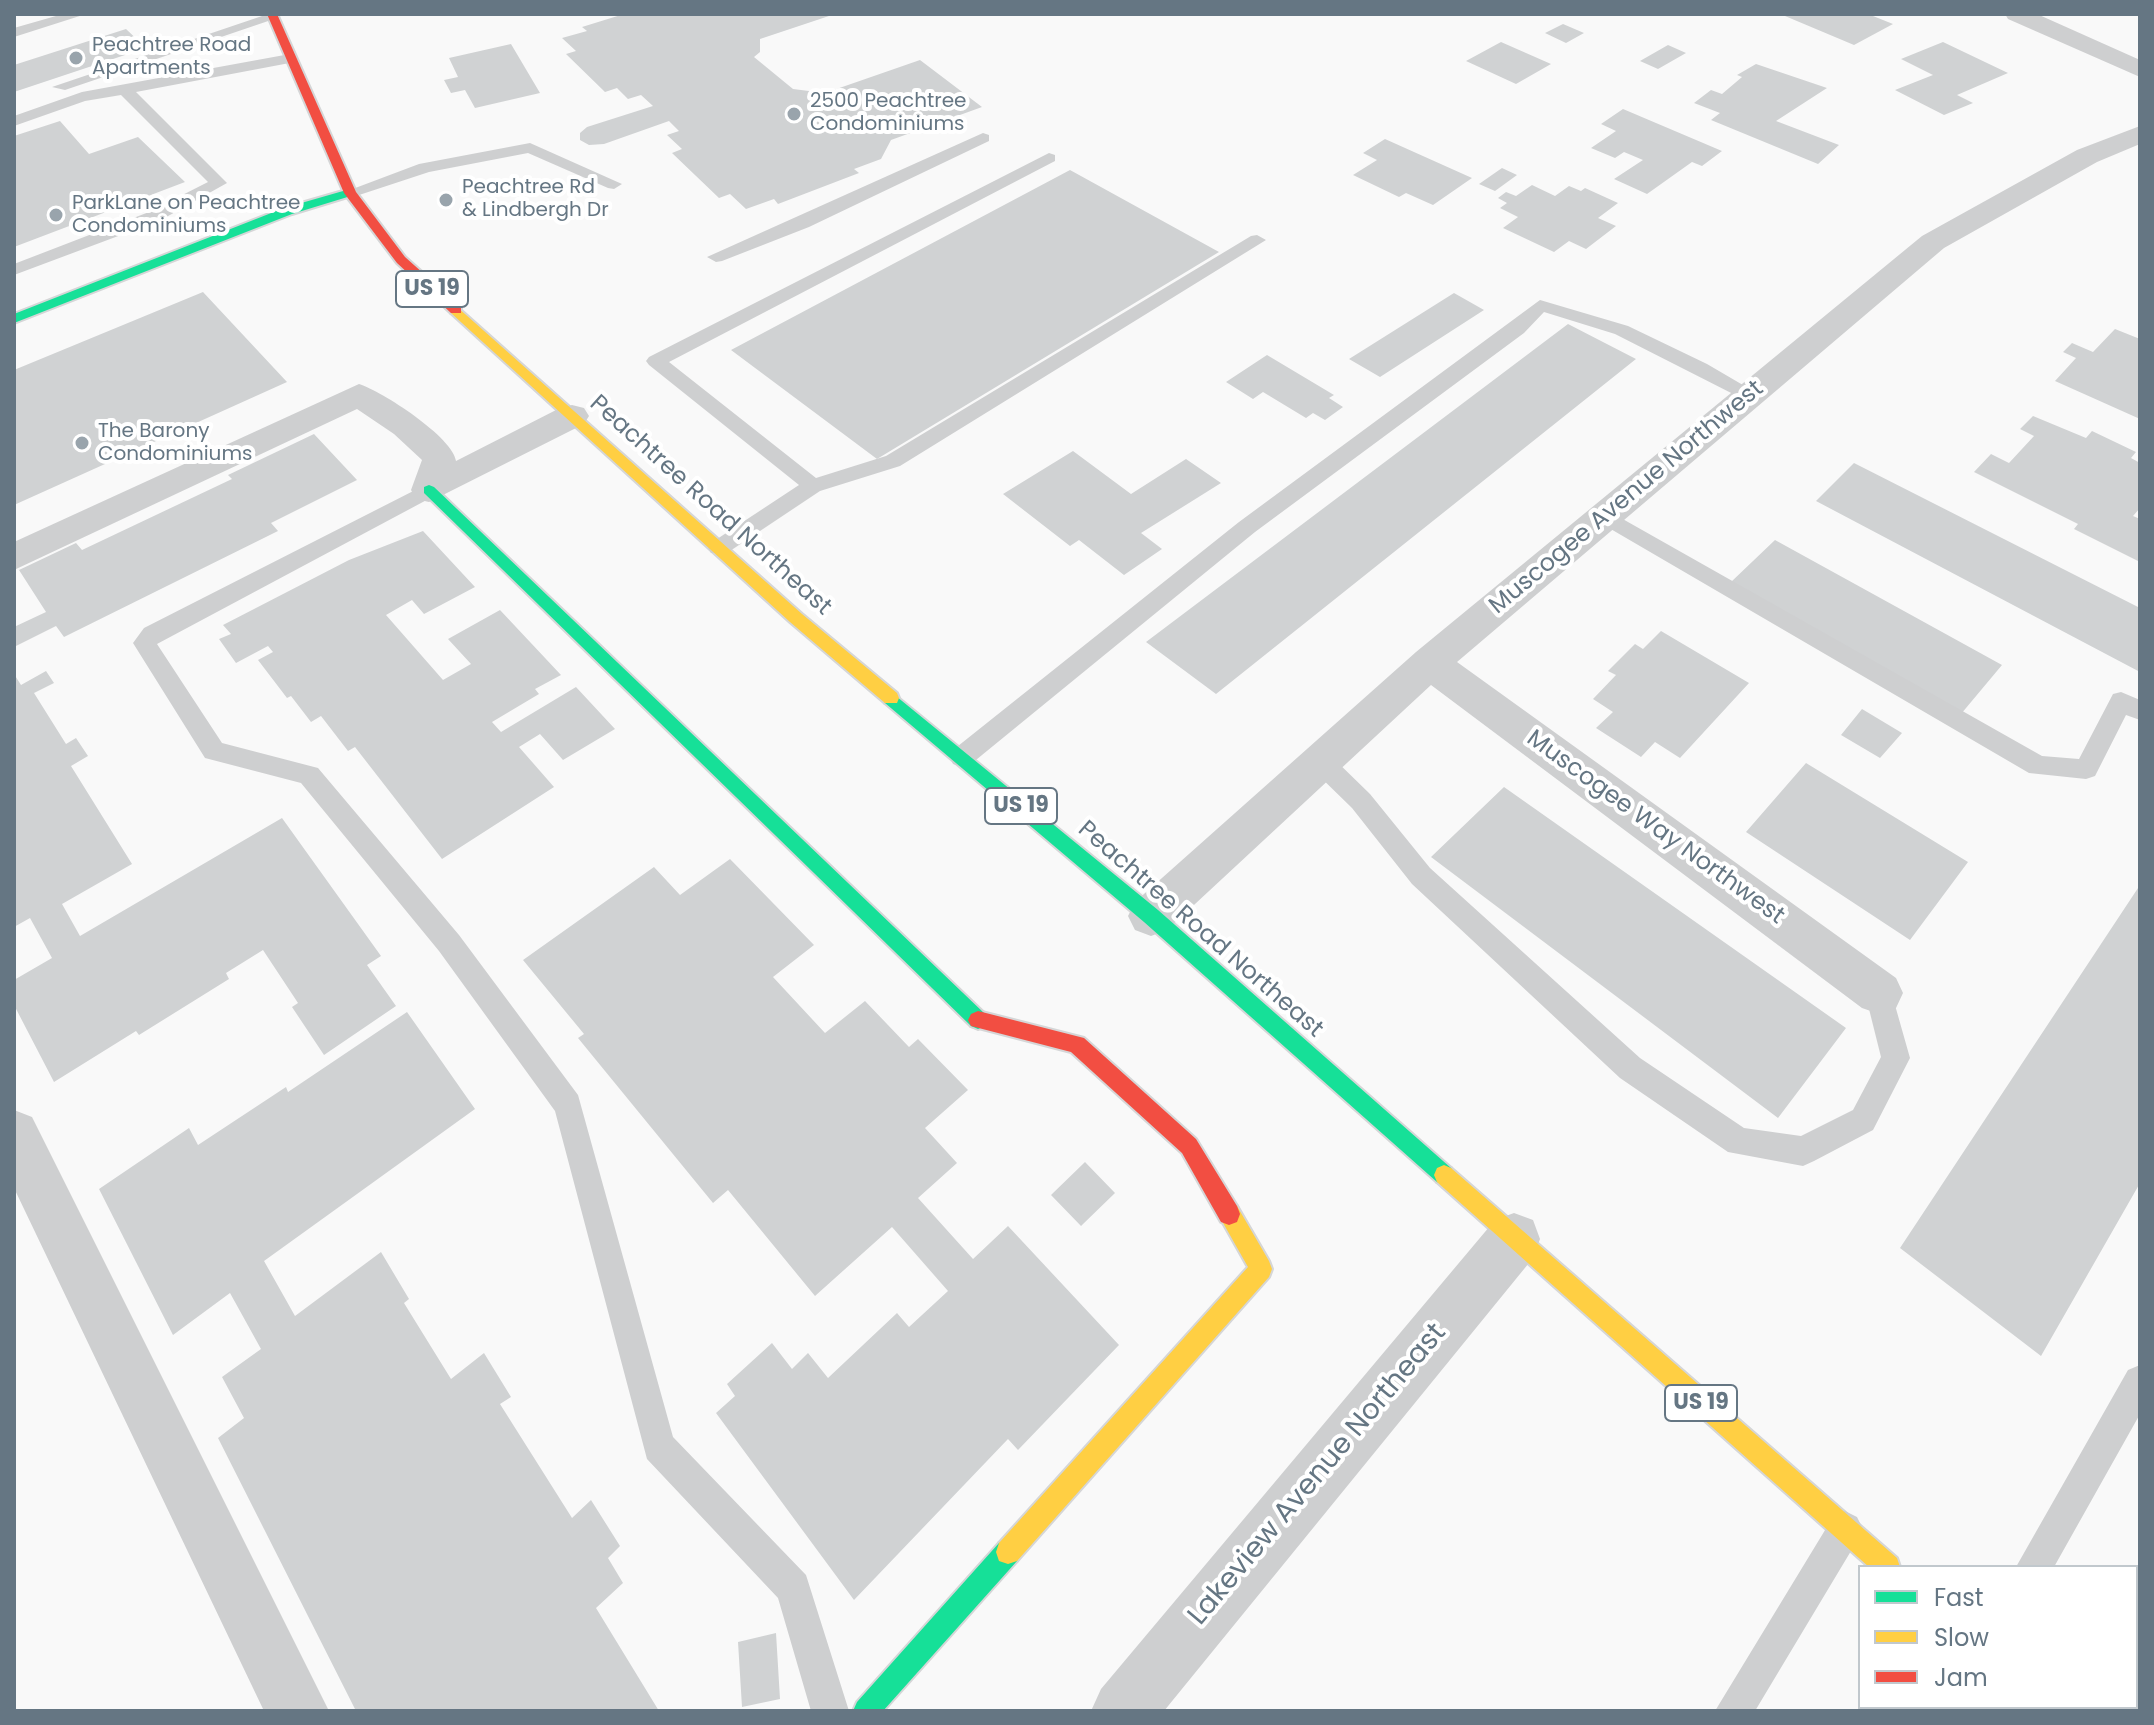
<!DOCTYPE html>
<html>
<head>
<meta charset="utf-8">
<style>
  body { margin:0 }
  #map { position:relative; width:2154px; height:1725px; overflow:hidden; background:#f9f9f9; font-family:Poppins,sans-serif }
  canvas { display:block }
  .frame { position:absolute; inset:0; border:16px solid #657683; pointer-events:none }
  .legend { position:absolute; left:1858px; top:1565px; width:280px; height:144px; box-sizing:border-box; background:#fff; border:2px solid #c1c8cd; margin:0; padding:10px 14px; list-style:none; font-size:24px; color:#657683 }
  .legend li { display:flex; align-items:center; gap:16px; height:40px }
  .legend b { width:40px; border:2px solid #c1c8cd }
</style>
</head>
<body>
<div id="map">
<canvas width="2154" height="1725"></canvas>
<div class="frame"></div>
<ul class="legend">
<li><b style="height:10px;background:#16e098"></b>Fast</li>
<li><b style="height:10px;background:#ffcf43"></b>Slow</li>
<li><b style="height:10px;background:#f24e42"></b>Jam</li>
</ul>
</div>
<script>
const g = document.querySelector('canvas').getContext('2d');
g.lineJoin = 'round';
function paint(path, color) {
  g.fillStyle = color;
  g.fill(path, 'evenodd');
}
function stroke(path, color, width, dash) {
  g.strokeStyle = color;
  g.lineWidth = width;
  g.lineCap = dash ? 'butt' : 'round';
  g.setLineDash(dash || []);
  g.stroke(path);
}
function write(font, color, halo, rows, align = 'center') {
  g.font = font + ' Poppins,sans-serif';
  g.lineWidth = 8;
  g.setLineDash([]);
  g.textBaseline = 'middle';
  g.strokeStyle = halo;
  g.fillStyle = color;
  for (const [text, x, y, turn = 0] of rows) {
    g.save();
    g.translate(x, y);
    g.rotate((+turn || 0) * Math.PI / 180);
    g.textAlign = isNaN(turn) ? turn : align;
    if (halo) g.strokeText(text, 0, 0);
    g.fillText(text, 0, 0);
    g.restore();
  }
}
paint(new Path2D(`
  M624 14H835L760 39V52L754 57 793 89 825 93 920 60 982 107 891 140 881 159 854 169 859 173 778 204 774 199 746 209 730 194 719 198 672 153 682 149 667 135 679 131 669 121 604 144 589 145 580 140V133L587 127 653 106 641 95 628 99 617 88 605 92 566 54 576 51 562 38 587 31 582 27Z
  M1788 14H1868L1893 24 1854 45 1785 16Z
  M1563 24 1584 33 1566 43 1545 33Z
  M126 29 146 48 14 92V65Z
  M1501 42 1551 64 1516 84 1466 61Z
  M1943 42 2008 73 1957 95 1973 103 1944 115 1895 90 1933 75 1901 59Z
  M511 44 540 93 475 108 465 90 451 93 444 80 458 77 449 58Z
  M1668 45 1686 53 1658 69 1640 61Z
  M1756 64 1827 88 1776 121 1839 145 1818 164 1711 120 1720 113 1694 103 1711 90 1722 94 1742 77 1737 75Z
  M1623 109 1722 151 1702 166 1692 162 1647 194 1614 179 1643 160 1624 152 1615 158 1591 148 1616 131 1601 124Z
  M60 121 89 154 138 137 185 182 14 247V136Z
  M1385 139 1472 178 1433 205 1406 193 1399 197 1353 175 1377 160 1363 153Z
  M1502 168 1517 175 1495 191 1479 184Z
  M1070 170 1219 252 877 459 731 350Z
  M1532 185 1555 196 1569 186 1581 191 1585 188 1618 203 1598 218 1616 226 1586 249 1569 241 1554 252 1503 228 1518 217 1500 208 1507 203 1498 198 1506 192 1516 196Z
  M203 292 287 382 14 505V370Z
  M1454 293 1484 310 1380 377 1349 359Z
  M1568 324 1636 359 1216 694 1146 642Z
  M2115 329 2140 339V419L2055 381 2076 358 2063 352 2072 343 2093 352Z
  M1267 355 1334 395 1329 398 1343 407 1325 420 1313 413 1306 418 1263 392 1253 399 1226 382Z
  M2033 416 2086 438 2092 431 2136 452 2131 458 2140 463V508L2133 516 2140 519V562L2074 529 2078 524 1974 472 1991 454 2009 463 2034 436 2020 429Z
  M314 434 357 480 271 523 278 531 64 637 56 626 14 647V627L46 612 19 570 76 543 82 550 232 479 228 475Z
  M1073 451 1131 494 1186 459 1221 483 1141 533 1162 549 1124 575 1079 540 1070 546 1003 494Z
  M1854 463 2140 608V672L1816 501Z
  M423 531 475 587 424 614 412 600 386 615 443 680 471 664 448 639 500 610 561 675 535 689 539 694 492 722 501 732 576 687 615 729 563 760 540 734 519 747 554 787 442 859 355 747 348 751 321 716 311 722 291 696 287 698 258 660 273 652 268 646 236 663 219 639 231 634 223 625 349 560Z
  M1775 540 2002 665 1961 714 1731 582Z
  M1661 631 1749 683 1680 758 1655 742 1641 757 1596 728 1613 712 1593 699 1616 675 1608 671 1635 644 1643 649Z
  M46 671 54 683 34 693 66 744 76 738 88 756 71 766 132 864 62 904 80 936 282 818 381 956 367 965 396 1006 324 1055 292 1007 298 1003 263 950 226 973 229 979 139 1035 136 1031 54 1082 14 1005V980L52 958 30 918 14 927V674L21 685Z
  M1862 709 1902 733 1880 758 1841 735Z
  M1806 763 1968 862 1910 940 1746 832Z
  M1504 787 1846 1028 1778 1118 1431 857Z
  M730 859 814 945 773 977 825 1033 865 1001 909 1047 918 1039 968 1090 925 1128 957 1163 918 1198 973 1259 1008 1226 1119 1345 1018 1450 1008 1439 854 1600 716 1413 735 1396 727 1384 772 1343 792 1369 808 1353 828 1378 897 1313 909 1327 948 1291 892 1227 815 1296 728 1190 713 1203 578 1038 584 1034 523 960 654 867 680 895Z
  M2140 885V1183L2041 1356 1900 1248Z
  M407 1012 475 1109 264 1261 295 1316 381 1252 409 1299 404 1303 451 1379 484 1353 511 1397 500 1404 572 1518 591 1500 620 1546 608 1558 623 1583 596 1608 659 1711H356L218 1438 244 1418 222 1377 261 1349 230 1293 173 1335 99 1189 189 1128 198 1145 286 1087 288 1092Z
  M1085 1162 1115 1193 1081 1226 1051 1195Z
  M776 1633 780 1699 742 1707 738 1642Z`), '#d0d2d3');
const fast = new Path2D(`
  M350 189 356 193 354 195 292 214 14 323V314L284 208Z
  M429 485 434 487 985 1014 988 1020 985 1026 978 1029 971 1026 424 493V487Z
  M891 692 1158 910 1451 1168 1454 1175 1451 1182 1444 1185 1437 1182 1144 922 885 703 883 698 885 693Z
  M1008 1540 1017 1543 1020 1552 1017 1561 883 1711H853L857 1702 999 1543Z`);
const slow = new Path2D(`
  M456 306 802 614 897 693 899 698 897 703H885L790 622 451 313 450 310Z
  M1444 1165 1451 1168 1897 1558 1900 1567H1869L1437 1182 1434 1175 1437 1168Z
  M1229 1203 1237 1206 1269 1261 1272 1269 1269 1277 1017 1561 1008 1564 999 1561 996 1552 999 1543 1248 1267 1218 1214 1221 1206Z
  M2034 1707H2063L2065 1711H2036Z`);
const jam = new Path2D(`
  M267 14H277L356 192 405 257 461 307V313H451L397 263 344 193Z
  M978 1011 1084 1038 1196 1139 1237 1206 1240 1214 1237 1222 1229 1225 1221 1222 1182 1153 1071 1052 971 1026 968 1020 971 1014Z`);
stroke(fast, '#d5d6d7', 4);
stroke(slow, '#d5d6d7', 4);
stroke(jam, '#d5d6d7', 4);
paint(new Path2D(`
  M63 14H86L14 37V28Z
  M268 14 280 17 65 90 52 87Z
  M290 54 298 59 295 62 136 92 227 183 161 220 14 275V264L149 212 208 182 121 95 85 101 14 126V116L82 92Z
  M983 133 989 135V141L809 227 722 261 716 262 707 257Z
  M530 143 622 184 614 189 608 188 528 153 429 172 350 198 342 193 419 164Z
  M1049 153 1055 155V161L669 362 816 478 886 456 1251 236 1257 235 1266 240 900 466 820 491 727 553H711L708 548 711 543 799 485 649 365 646 361 649 357Z
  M1540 300 1628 326 1707 364 1760 395 1750 401 1743 399 1615 334 1544 312 1524 333 1255 532 971 764 962 767 953 764 950 757 953 750 1239 522Z
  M429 483 436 485 439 490 436 495 157 644 222 743 318 768 459 935 578 1095 673 1437 806 1575 849 1711H811L778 1598 647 1459 555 1111 439 951 301 783 205 758 133 643 144 628Z
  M1605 509 2042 756 2079 759 2113 694 2121 692 2140 700V720L2126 715 2095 776 2086 779 2029 773 1597 521 1594 516 1597 511Z
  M1321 752 1330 755 1370 794 1430 868 1640 1058 1744 1128 1801 1136 1853 1110 1881 1057 1865 993 1869 984 1879 980 1889 984 1910 1058 1873 1130 1814 1161 1803 1166 1728 1152 1620 1078 1412 884 1352 808 1312 769 1309 762 1312 755Z
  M2140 1365V1414L2054 1567H2016L2128 1370Z
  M1845 1511 1857 1517 1863 1529 1857 1541 1755 1711H1715L1833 1517Z`), '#cecfd0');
paint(new Path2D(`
  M2005 14H2037L2140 60V77L2008 19Z
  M2140 126V144L2097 162 1944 248 1457 662 1896 978 1903 993 1896 1008 1879 1014 1862 1008 1431 685 1167 930 1151 936 1135 930 1128 916 1135 902 1416 652 1922 236 2077 150Z
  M359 384C382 391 454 438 456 461L560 408 572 405 584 408 589 416 584 424 429 502 416 499 411 490 422 460 394 434 357 409 14 570V542Z
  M14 1110 32 1117 329 1711H264L14 1188Z
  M1514 1213 1533 1220 1540 1239 1533 1258 1164 1711H1091L1101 1689 1495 1220Z`), '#cecfd0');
paint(fast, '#16e098');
paint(slow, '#ffcf43');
paint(jam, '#f24e42');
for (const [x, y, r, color] of [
  [76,58,8,"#99a4ac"],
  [794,114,8,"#99a4ac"],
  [446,200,8,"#99a4ac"],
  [56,215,8,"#99a4ac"],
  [82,443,8,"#99a4ac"]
]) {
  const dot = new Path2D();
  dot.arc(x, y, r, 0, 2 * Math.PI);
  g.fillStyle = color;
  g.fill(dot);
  stroke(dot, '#fff', 3);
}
write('20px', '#657683', '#fff', [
  ["Peachtree Road",92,46],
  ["Apartments",92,69],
  ["2500 Peachtree",810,102],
  ["Condominiums",810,125],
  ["Peachtree Rd",462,188],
  ["& Lindbergh Dr",462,211],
  ["ParkLane on Peachtree",72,204],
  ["Condominiums",72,227],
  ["The Barony",98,432],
  ["Condominiums",98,455]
], 'left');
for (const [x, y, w] of [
  [432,289,72],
  [1021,806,72],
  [1701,1403,72]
]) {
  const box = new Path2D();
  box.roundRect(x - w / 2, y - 18, w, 36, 6);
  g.fillStyle = '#fff';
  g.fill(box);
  stroke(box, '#657683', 2);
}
write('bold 22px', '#657683', null, [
  ["US 19",432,289],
  ["US 19",1021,806],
  ["US 19",1701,1403]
]);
write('24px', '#657683', '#fff', [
  ["Muscogee Avenue Northwest",1627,498,-40],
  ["Peachtree Road Northeast",710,506,42],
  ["Muscogee Way Northwest",1655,828,36],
  ["Peachtree Road Northeast",1200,930,41]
]);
write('28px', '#657683', '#fff', [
  ["Lakeview Avenue Northeast",1318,1475,-50]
]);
</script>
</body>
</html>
